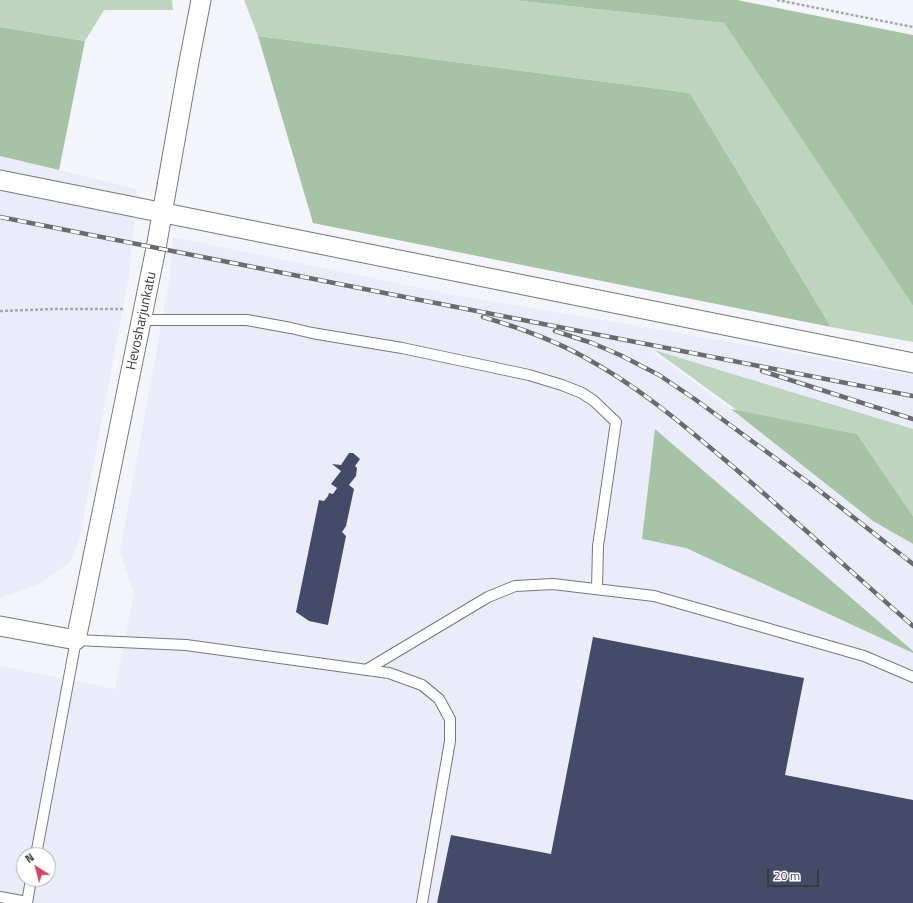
<!DOCTYPE html>
<html>
<head>
<meta charset="utf-8">
<style>
  body { margin:0 }
  #map { position:relative; width:913px; height:903px; overflow:hidden; background:#f4f5fa; font-family:"Titillium Web",sans-serif }
  canvas { display:block }
  .north { position:absolute; left:16px; top:847px; width:40px; height:40px; box-sizing:border-box; background:#fff; border:1px solid #b0b0b1; border-radius:50%; rotate:324deg; font-size:11px; font-weight:700; line-height:16px; text-align:center; color:#393a3c }
  .north::after { content:''; display:block; margin:auto; width:14px; height:18px; background:#d3446a; clip-path:polygon(50% 0,100% 100%,50% 72%,0 100%) }
  .scale { position:absolute; left:767px; top:869px; width:52px; height:18px; box-sizing:border-box; border:2px solid #393a3c; border-top:0; padding-left:5px; font-size:12px; line-height:14px; white-space:nowrap; color:#393a3c; -webkit-text-stroke:3px #fff; paint-order:stroke }
</style>
</head>
<body>
<div id="map">
<canvas width="913" height="903"></canvas>
<div class="north">N</div>
<div class="scale">20 m</div>
</div>
<script>
const g = document.querySelector('canvas').getContext('2d');
g.lineJoin = 'round';
function paint(path, color) {
  g.fillStyle = color;
  g.fill(path, 'evenodd');
}
function stroke(path, color, width, dash) {
  g.strokeStyle = color;
  g.lineWidth = width;
  g.lineCap = dash ? 'butt' : 'round';
  g.setLineDash(dash || []);
  g.stroke(path);
}
function write(font, color, halo, rows, align = 'center') {
  g.font = font + ' "Titillium Web",sans-serif';
  g.lineWidth = 4;
  g.setLineDash([]);
  g.textBaseline = 'middle';
  g.strokeStyle = halo;
  g.fillStyle = color;
  for (const [text, x, y, turn = 0] of rows) {
    g.save();
    g.translate(x, y);
    g.rotate((+turn || 0) * Math.PI / 180);
    g.textAlign = isNaN(turn) ? turn : align;
    if (halo) g.strokeText(text, 0, 0);
    g.fillText(text, 0, 0);
    g.restore();
  }
}
paint(new Path2D(`
  M0 156 137 189 129 276 79 541 70 562 40 584 0 598Z
  M173 237 459 296 667 331 832 360 913 376V429L649 349 731 409 873 521 913 544V651L655 429 643 539 686 548 913 653V903H0V666L115 689 134 594 120 551 170 277ZM24 855H48V879H24Z`), '#eaecf9');
paint(new Path2D(`
  M0 0H172L173 10H104L85 41 0 27Z
  M244 0H513L724 23 913 306V342L831 327 690 93 258 36Z
  M654 350 913 429V516L857 434 738 411Z`), '#bfd4be');
paint(new Path2D(`
  M513 0H737L913 35V306L724 23Z
  M0 27 85 41 59 170 0 156Z
  M258 36 690 93 831 327 313 223Z
  M731 409 857 434 913 516V544L873 521Z
  M655 429 913 651V653L686 548 642 539Z`), '#a7c3a5');
paint(new Path2D(`
  M349 453H353L360 459 355 466 357 468 356 476 349 485 354 489 346 526 342 532 346 536 328 625 309 621 296 612 319 500 324 501 328 496 329 493 333 494 337 488 331 484 341 471 332 464 341 465Z
  M593 637 804 678 785 775 913 800V903H437L451 835 551 854Z`), '#454a69');
const service = new Path2D(`
  M142 320H247L291 328 312 333 402 348 529 375 562 385 582 393 594 401 616 422 598 546 597 589
  M366 670 488 597 515 586 553 584 654 596 864 656 913 677
  M36 855 76 640 186 645 389 673 422 685 439 699 450 719V741L422 903
  M0 897 27 902
  M27 903 31 879`);
const minor = new Path2D(`
  M0 180 913 363
  M0 626 76 640 156 248 188 67 201 0`);
stroke(service, '#76777c', 12);
stroke(minor, '#76777c', 21);
stroke(new Path2D(`
  M777 0 913 27
  M0 311 54 309H125`), '#a7a8ac', 2.5, [3, 2]);
stroke(service, '#fff', 10);
stroke(minor, '#fff', 19);
const rail = new Path2D(`
  M0 217 415 299 913 396
  M483 317C517 327 552 339 584 357 636 385 680 422 725 460 789 514 850 571 913 626
  M555 331 592 343 620 355 659 375 696 400 816 488 913 564
  M762 371 913 419`);
stroke(rail, '#6a6b6e', 4.5);
stroke(rail, '#fff', 3, [9]);
write('14px', '#393a3c', '#fff', [
  ["Hevosharjunkatu",142,321,-78]
]);
</script>
</body>
</html>
